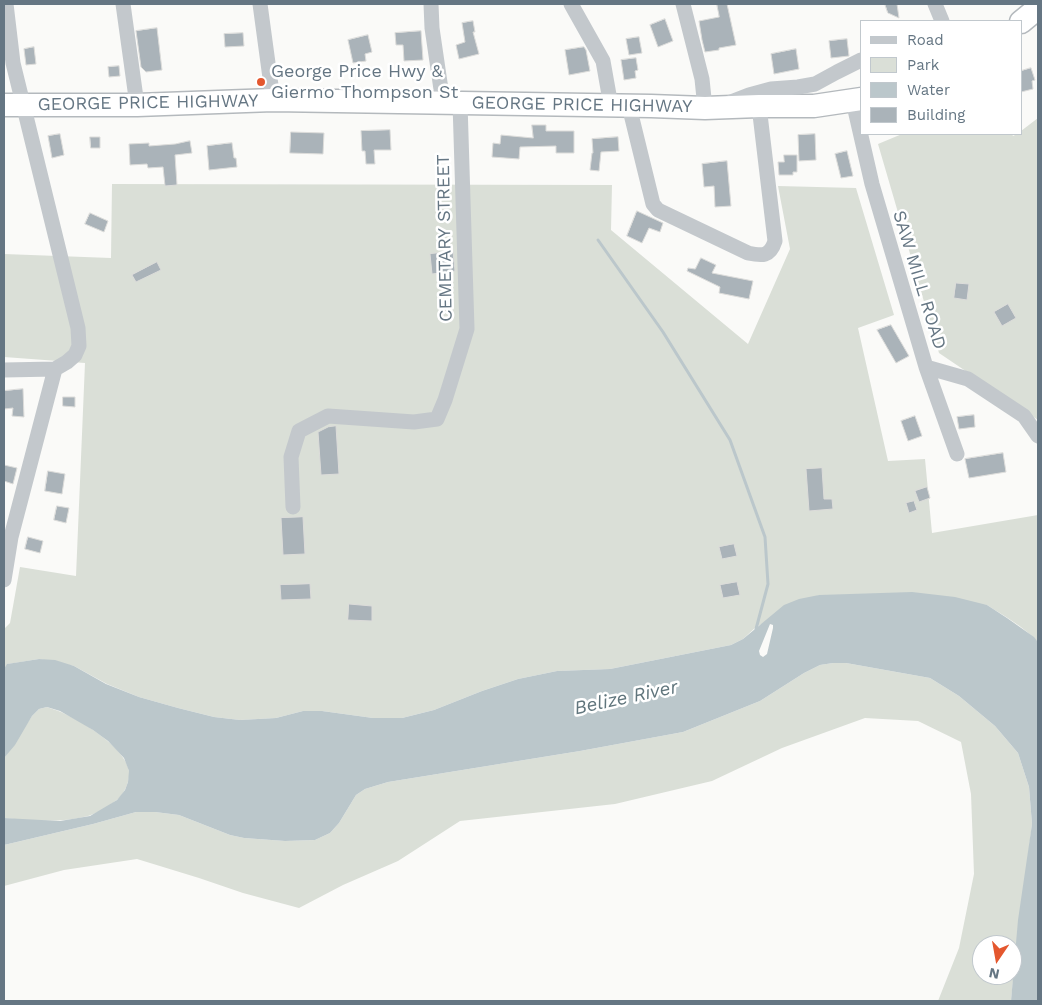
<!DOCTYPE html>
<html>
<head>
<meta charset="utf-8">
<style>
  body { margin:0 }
  #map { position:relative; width:1042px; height:1005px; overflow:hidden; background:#fafaf8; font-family:"Work Sans",sans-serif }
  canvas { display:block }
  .frame { position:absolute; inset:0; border:5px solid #657683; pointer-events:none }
  .legend { position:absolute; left:860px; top:20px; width:162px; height:115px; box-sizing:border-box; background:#fff; border:1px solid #c1c8cd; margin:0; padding:6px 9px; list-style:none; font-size:15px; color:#657683 }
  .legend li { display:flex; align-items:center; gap:10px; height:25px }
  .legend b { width:25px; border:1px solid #c1c8cd }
  .north { position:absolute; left:972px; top:935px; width:50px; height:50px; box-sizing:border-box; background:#fff; border:1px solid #c1c8cd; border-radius:50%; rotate:192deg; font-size:14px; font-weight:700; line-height:20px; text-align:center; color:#657683 }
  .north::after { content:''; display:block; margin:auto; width:18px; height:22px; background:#e4572e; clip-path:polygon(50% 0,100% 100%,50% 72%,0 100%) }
</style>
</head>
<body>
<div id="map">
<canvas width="1042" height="1005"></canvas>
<div class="frame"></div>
<ul class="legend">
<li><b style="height:6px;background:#c3c8cc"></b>Road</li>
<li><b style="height:14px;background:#dadfd7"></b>Park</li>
<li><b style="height:14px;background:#bbc7cb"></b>Water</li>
<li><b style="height:14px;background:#aab3b9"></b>Building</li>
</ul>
<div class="north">N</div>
</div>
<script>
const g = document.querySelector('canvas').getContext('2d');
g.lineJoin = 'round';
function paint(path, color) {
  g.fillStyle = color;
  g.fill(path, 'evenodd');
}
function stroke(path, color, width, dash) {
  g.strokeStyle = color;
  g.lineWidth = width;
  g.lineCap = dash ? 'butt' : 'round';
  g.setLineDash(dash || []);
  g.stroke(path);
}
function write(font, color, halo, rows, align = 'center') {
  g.font = font + ' "Work Sans",sans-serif';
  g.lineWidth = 5;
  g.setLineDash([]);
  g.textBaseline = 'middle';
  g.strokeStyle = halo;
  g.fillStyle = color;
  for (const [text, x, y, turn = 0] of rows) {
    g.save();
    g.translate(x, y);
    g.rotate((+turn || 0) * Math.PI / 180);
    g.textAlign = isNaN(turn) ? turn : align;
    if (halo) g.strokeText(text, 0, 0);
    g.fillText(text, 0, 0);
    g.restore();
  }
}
paint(new Path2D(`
  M1038 118V420L939 353 878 144 902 134H1012L1013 136 1017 134H1021V131Z
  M112 184 612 185 611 230 748 344 790 249 778 186 856 188 894 315 858 328 888 461 925 459 932 533 1038 515V642C1024 627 1004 616 987 605L819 595 756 627 743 639 731 645 610 669 557 671 518 679 482 691 434 710 402 718H373L322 711H303L276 718 240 720 214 717 178 708 139 697 107 684 74 666 39 659 8 664 4 669V629L10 623 20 567 76 576 85 363 4 357V254L111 258Z
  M833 663H846L930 678 959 696 995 726 1018 753 1029 787 1032 824 1014 970 1011 1001H938L959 948 974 874 971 794 961 742 918 721 865 718 782 748 712 781 615 804 460 821 398 861 343 885 299 908 243 893 199 878 137 859 64 870 4 886V845L93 824 136 812H155L179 815 230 835 244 838 285 841 315 840 330 833 339 823 356 795 365 789 388 782 580 751 683 732 760 701 804 673 820 665ZM982 945H1012V975H982Z
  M47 707C51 709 57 710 61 712 82 721 125 747 129 771 130 780 126 789 121 796 115 803 96 814 88 816 61 823 31 821 4 818V758L32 716 39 709Z`), '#dadfd7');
paint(new Path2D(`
  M912 592 955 597 987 605 1007 618 1034 637 1038 642V1001H1011L1018 920 1032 824 1029 787 1018 753 995 726 959 696 930 678 846 663H833L820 665 804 673 760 701 683 732 580 751 388 782 365 789 356 795 339 823 330 833 315 840 285 841 244 838 230 835 179 815 155 812H136L93 824 4 845V818L60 821 90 816 117 800 125 790 128 782 129 771 124 758 108 741 93 730 60 711 47 707 39 709 32 716 15 745 4 758V669L7 664 39 659 55 660 74 666 106 684 139 697 178 708 214 717 240 720 276 718 303 711H322L373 718H402L434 710 482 691 518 679 557 671 610 669 731 645 743 639 784 605 799 599 819 595ZM770 624 773 625V628L767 654 763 657 760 655 759 651Z`), '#bbc7cb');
stroke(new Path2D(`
  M598 240 663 332 730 440 765 537 768 584 756 629`), '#bbc7cb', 3);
const building = new Path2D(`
  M717 4H727L736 45 719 48V50L705 52 702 40 699 21 719 17Z
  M885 4H897L899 18 888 13Z
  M665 19 673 41 658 47 650 25Z
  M473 21 475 32H473L479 54 459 59 456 45 465 42 462 23Z
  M157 28 162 70 146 72 141 67 136 31Z
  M421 31 423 60 404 61 403 45H396L395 33Z
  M243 33 244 46 225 47 224 34Z
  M368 35 372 52 365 54 366 61 353 63 348 40Z
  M639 37 642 53 629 55 626 39Z
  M847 39 849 56 831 58 829 41Z
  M34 47 36 64 26 65 24 49Z
  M584 47 586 50 590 71 569 75 565 50Z
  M796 49 799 69 774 74 771 54Z
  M636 58 638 70 635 71 636 78 624 80 621 60Z
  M119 66 120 76 109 77 108 67Z
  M1031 68 1035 80 1032 81 1033 89 1021 92V71Z
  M532 125H546V131H574V153H556V146L520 147 519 159 492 157 493 143 500 144 501 135 533 138Z
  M390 130 391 150H374L375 164H366L365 151H362L361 131Z
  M291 132 324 133 323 154 290 153Z
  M60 134 64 155 52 158 48 136Z
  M815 134 816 160 799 161 798 135Z
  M90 137H100V148H91Z
  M618 137 619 151 601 152 599 171 590 170 592 153H593L592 139Z
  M190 141 192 153 175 155 177 185 165 186 163 167 148 168 147 164 130 165 129 144 149 143V146L175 144Z
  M232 143 234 158H236L237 167 209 170 207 146Z
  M847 151 853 176 841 178 835 154Z
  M784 155H797V172H793V175H779L778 162H784Z
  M727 161 731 206 715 207 714 186 704 187 702 164Z
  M637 211 663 223 660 232 649 228 642 243 627 236Z
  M90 213 108 221 104 232 85 224Z
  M453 251 455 271 432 274 430 254Z
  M701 258 716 265 712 273 753 281 749 299 719 293 720 287 687 271 688 268 695 269Z
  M157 262 161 270 136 282 132 275Z
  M956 283 969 284 967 300 954 298Z
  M1008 304 1016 318 1002 326 994 312Z
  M891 325 909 356 896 363 877 330Z
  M23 389 24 417 12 416 13 408 4 409V391Z
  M63 397H75V407L63 406Z
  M974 415 975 427 959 429 957 417Z
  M915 416 922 436 908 441 901 421Z
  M336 426 339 474 321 475 318 432 328 427Z
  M1003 453 1006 472 969 478 965 459Z
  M4 465 17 468 13 484 4 481Z
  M822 468 824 499H832L833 509 809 511 806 469Z
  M48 471 65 474 62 494 45 491Z
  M927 487 930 498 919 502 915 491Z
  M914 501 917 510 909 513 906 503Z
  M57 506 69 508 66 523 54 520Z
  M303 517 305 554 283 555 281 518Z
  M28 537 43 541 40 553 25 549Z
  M734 544 737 556 722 559 719 547Z
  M737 582 740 595 723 598 720 585Z
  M310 584 311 599 281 600 280 585Z
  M349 604 372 606V621L348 620Z`);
paint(building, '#aab3b9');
stroke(building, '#dcdcda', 1);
const highway = new Path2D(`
  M1021 22 1038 8
  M4 105H137L273 100 651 106 705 108 759 106H814L861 99`);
stroke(highway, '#b4b9bd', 25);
stroke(new Path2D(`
  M123 4 137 105
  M260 4 273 100
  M431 4 432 28 443 103
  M571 4 603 61 611 106
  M683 4 702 79 705 108
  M935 4 942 21
  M853 101 872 184 926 367 968 379 1024 416 1038 436
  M731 102 749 95 771 89 798 87 815 84 837 72 861 60
  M629 106 653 204 658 210 748 253C762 256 770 257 775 241L759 106
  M926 367 957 454
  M4 370 55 369 67 362 75 355 79 346 78 328 13 63 6 4
  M293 507 291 457 299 431 328 416 414 422 437 419 445 400 467 329 460 103
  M4 580 11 537 55 369`), '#c3c8cc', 15);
stroke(highway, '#fff', 22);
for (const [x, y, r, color] of [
  [261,82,5,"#e4572e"]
]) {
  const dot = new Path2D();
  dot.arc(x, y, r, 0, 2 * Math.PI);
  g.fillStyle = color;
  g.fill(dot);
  stroke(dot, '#fff', 2);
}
write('18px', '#657683', '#fff', [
  ["George Price Hwy &",271,72],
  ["Giermo Thompson St",271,93]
], 'left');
write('18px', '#657683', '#fff', [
  ["GEORGE PRICE HIGHWAY",148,103,-1],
  ["GEORGE PRICE HIGHWAY",582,105,1],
  ["CEMETARY STREET",445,238,-91],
  ["SAW MILL ROAD",919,280,73]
]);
write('italic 19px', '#60757c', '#fff', [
  ["Belize River",626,698,-12]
]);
</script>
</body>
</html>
